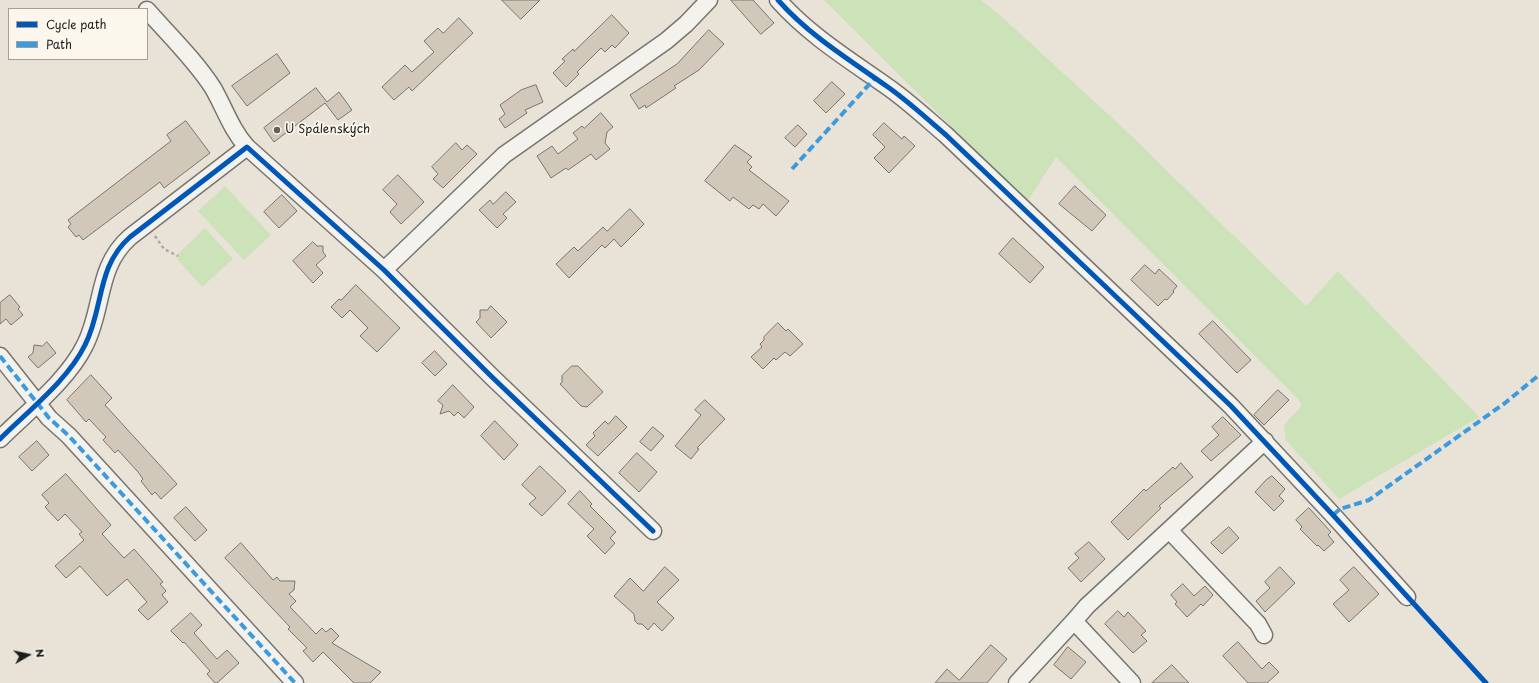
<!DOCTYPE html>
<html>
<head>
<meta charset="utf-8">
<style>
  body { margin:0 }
  #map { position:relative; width:1539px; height:683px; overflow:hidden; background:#e8e2d7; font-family:"Playpen Sans",sans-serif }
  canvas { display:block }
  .legend { position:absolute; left:8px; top:8px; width:140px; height:52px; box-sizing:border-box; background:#fbf7ec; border:1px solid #a29f99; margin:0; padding:5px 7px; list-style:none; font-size:12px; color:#1c1c1c }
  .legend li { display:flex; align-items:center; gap:8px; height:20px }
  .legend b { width:20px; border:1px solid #a29f99 }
  .north { position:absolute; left:8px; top:635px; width:40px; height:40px; -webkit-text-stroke:3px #fbf7ec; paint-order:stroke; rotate:81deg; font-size:11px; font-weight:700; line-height:16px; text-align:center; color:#1c1c1c }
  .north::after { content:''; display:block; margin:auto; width:14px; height:18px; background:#1c1c1c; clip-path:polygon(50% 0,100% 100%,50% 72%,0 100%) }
</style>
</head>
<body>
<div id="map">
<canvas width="1539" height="683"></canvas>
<ul class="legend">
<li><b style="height:5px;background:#0057b8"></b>Cycle path</li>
<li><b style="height:5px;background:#3c9bdf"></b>Path</li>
</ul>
<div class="north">N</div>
</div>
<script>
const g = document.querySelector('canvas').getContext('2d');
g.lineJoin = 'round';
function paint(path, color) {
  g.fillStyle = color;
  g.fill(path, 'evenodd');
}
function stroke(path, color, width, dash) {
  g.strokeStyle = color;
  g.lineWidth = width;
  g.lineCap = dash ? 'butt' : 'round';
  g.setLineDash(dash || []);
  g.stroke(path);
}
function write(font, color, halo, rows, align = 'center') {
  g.font = font + ' "Playpen Sans",sans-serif';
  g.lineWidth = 3.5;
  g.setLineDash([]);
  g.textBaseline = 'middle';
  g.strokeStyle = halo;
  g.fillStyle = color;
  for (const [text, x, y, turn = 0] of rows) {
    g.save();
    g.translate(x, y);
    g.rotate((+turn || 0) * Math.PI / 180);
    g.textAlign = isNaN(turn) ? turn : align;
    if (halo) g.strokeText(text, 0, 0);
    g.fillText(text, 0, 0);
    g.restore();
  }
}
paint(new Path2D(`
  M824 0H981L1003 18 1121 126 1306 306 1338 271 1479 417 1339 499 1286 440 1284 425 1302 406 1299 400 1056 157 1027 202Z
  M225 186 271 235 244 260 198 211Z
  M205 228 233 259 202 287 177 259 178 254Z`), '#cce2b9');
const building = new Path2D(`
  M502 0H540L521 19Z
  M731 0H753L774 23 761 34Z
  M612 15 629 33 615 48 612 45 605 52 601 48 577 72 579 74 566 87 553 73 565 61 562 59 573 49 574 51Z
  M459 18 473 33 412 91 409 87 394 100 382 87 405 65 412 72 434 52 424 41 438 28 443 33Z
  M709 30 724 44 699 70 674 86 676 88 646 108 645 105 639 109 630 95 677 64Z
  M277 54 290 73 247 106 232 86Z
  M832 82 845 94 826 113 814 101Z
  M536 85 543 102 525 110 527 113 505 128 499 119 505 114 500 105 521 90Z
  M316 88 327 102 339 92 352 110 338 120 325 103 274 142 264 128Z
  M601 113 613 127 607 132 605 143 610 149 596 160 591 154 568 170 566 168 551 178 537 156 552 146 558 154 578 139 573 133 582 126 584 128Z
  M186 121 210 153 164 188 160 182 83 240 79 235 76 237 68 227 71 224 68 220 171 141 167 135Z
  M884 123 902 139 904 136 915 146 889 173 874 158 885 147 873 135Z
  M798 125 807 134 795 147 785 138Z
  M456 143 462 150 467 145 477 154 443 188 433 179 438 174 432 167Z
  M735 145 752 157 747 162 752 167 749 170 789 201 776 216 763 204 759 209 753 205 749 209 733 197 730 201 705 181Z
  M398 175 424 202 401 224 390 212 397 204 383 190Z
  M1075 186 1106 215 1092 231 1059 204Z
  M506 192 516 202 503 214 507 218 497 228 479 210 490 200 493 204Z
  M282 195 297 211 279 228 264 212Z
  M630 209 644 224 621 247 614 239 605 248 602 245 569 278 556 264 574 247 578 251 603 227 607 231Z
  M1013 238 1044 267 1030 283 999 254Z
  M313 242 317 246H323V252L326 256 316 265 323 273 313 283 293 261Z
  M1145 265 1155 274 1159 269 1177 286 1173 291 1174 292 1167 300 1165 299 1158 306 1131 280Z
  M356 285 400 328 377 352 360 336 368 328 350 310 342 318 331 307 339 299 341 300Z
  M10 295 20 307 18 309 23 315 11 325 6 319 0 324V303Z
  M491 306 507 322 491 338 476 322 480 318V310H487Z
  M1213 321 1251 360 1237 373 1199 334Z
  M778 323 786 331 788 329 803 344 790 356 785 352 776 360 774 358 763 369 751 357 762 347 760 344 764 340V337Z
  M47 342 56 353 38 368 28 357 33 353 34 345 42 346Z
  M435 351 447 364 435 376 422 363Z
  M572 366H578L603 392 587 407 581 406 560 384 562 382V376Z
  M91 375 112 398 105 405 177 484 161 499 155 492 152 495 141 481 143 479 138 472 118 450 115 453 103 440 106 437 89 419 86 422 67 400Z
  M453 385 474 407 464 418 458 412 454 416 449 411 440 414 443 405 438 401Z
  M1278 390 1289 400 1264 425 1254 415Z
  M705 400 725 419 697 448 699 449 691 459 675 446 701 415 695 410Z
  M616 416 627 427 598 456 586 445 595 436 593 433 605 421 608 424Z
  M1223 417 1241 435 1211 461 1201 451 1219 435 1212 427Z
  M495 421 518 445 504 460 481 436Z
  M653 427 664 436 651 451 640 442Z
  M37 441 49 455 32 471 19 457Z
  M637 453 657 472 639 492 619 473Z
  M1181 463 1193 477 1159 506 1161 508 1128 540 1111 522 1144 489 1146 491 1173 467 1175 469Z
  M540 466 566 491 542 516 529 504 536 498 522 485Z
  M66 474 111 525 102 534 124 558 134 549 163 582 160 584 166 591 162 595 168 602 148 620 138 610 147 602 127 579 107 596 80 566 66 578 55 566 84 540 79 534 82 532 65 514 58 521 45 507 49 503 42 495Z
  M1272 476 1285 489 1279 496 1284 501 1274 511 1255 492 1266 480Z
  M580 491 592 504 590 506 616 532 610 538 615 543 605 554 587 536 594 529 568 504Z
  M186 507 207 530 195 541 174 518Z
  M1309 508 1331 532 1328 535 1334 542 1324 551 1318 545 1317 546 1300 529 1302 527 1296 520Z
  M1229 527 1239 538 1222 554 1211 543Z
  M1089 542 1105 559 1081 582 1068 568 1079 558 1075 554Z
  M241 543 273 580 277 577 280 581H295L294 590 289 594 296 601 290 607 316 634 322 628 326 632 331 628 339 636 332 643 381 672 370 683H354L323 652 313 662 303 651 307 648 288 629 290 627 225 558Z
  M665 567 679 580 657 602 674 618 662 631 654 623 648 630 642 624H638L635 621 634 614 614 596 630 578 643 591Z
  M1280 567 1295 583 1265 612 1256 601 1270 588 1265 582Z
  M1354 567 1379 594 1349 622 1333 604 1349 590 1340 580Z
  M1183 584 1194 596 1205 586 1213 595 1203 606 1201 604 1187 617 1175 604 1177 602 1171 595Z
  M1118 611 1124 617 1128 612 1146 631 1141 635 1147 641 1133 653 1105 624Z
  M191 613 202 625 194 633 217 659 227 650 239 663 217 683H215L207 674 210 671 184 642 183 643 171 631Z
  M1238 642 1262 669 1269 662 1279 672 1267 683H1248L1223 656Z
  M991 645 1007 659 987 683H935L947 669 959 680Z
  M1068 647 1086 662 1071 679 1054 665Z
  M1172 665 1189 683H1152Z`);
paint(building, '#d1c8ba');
stroke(building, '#787570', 1);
const street = new Path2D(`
  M778 0C809 35 848 59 885 85 907 100 926 118 946 135L1231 406 1333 515 1407 597
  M147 10C169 35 195 60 213 88 225 109 231 129 247 147
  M384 270 504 155 666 41 686 24 709 0
  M0 356 49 418 69 436 295 683
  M0 439C28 411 68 380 85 345 104 308 96 267 130 237L247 147 384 270 492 377 653 531
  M1169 530 1258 624 1264 635
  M1017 683 1074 621
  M1132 683 1074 621 1087 606 1265 441`);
stroke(street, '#787570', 19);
stroke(new Path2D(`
  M155 236 164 249 178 256`), '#aaa8a5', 2.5, [3, 3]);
stroke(street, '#f4f2ed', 16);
stroke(new Path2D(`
  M792 169 875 78
  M0 356 49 418 69 436 295 683
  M1333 515 1340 509 1369 500 1505 403 1539 375`), '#3c9bdf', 4, [8, 4]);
stroke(new Path2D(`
  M778 0C809 35 848 59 885 85 907 100 926 118 946 135L1231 406 1333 515 1486 683
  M0 439C28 411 68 380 85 345 104 308 96 267 130 237L247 147 384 270 492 377 653 531`), '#0057b8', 5);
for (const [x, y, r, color] of [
  [277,130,4,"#63615d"]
]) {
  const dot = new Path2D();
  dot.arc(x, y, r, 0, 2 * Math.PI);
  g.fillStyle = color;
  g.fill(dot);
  stroke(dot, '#fbf7ec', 1.5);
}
write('12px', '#1c1c1c', '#fbf7ec', [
  ["U Spálenských",285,130]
], 'left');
</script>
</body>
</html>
